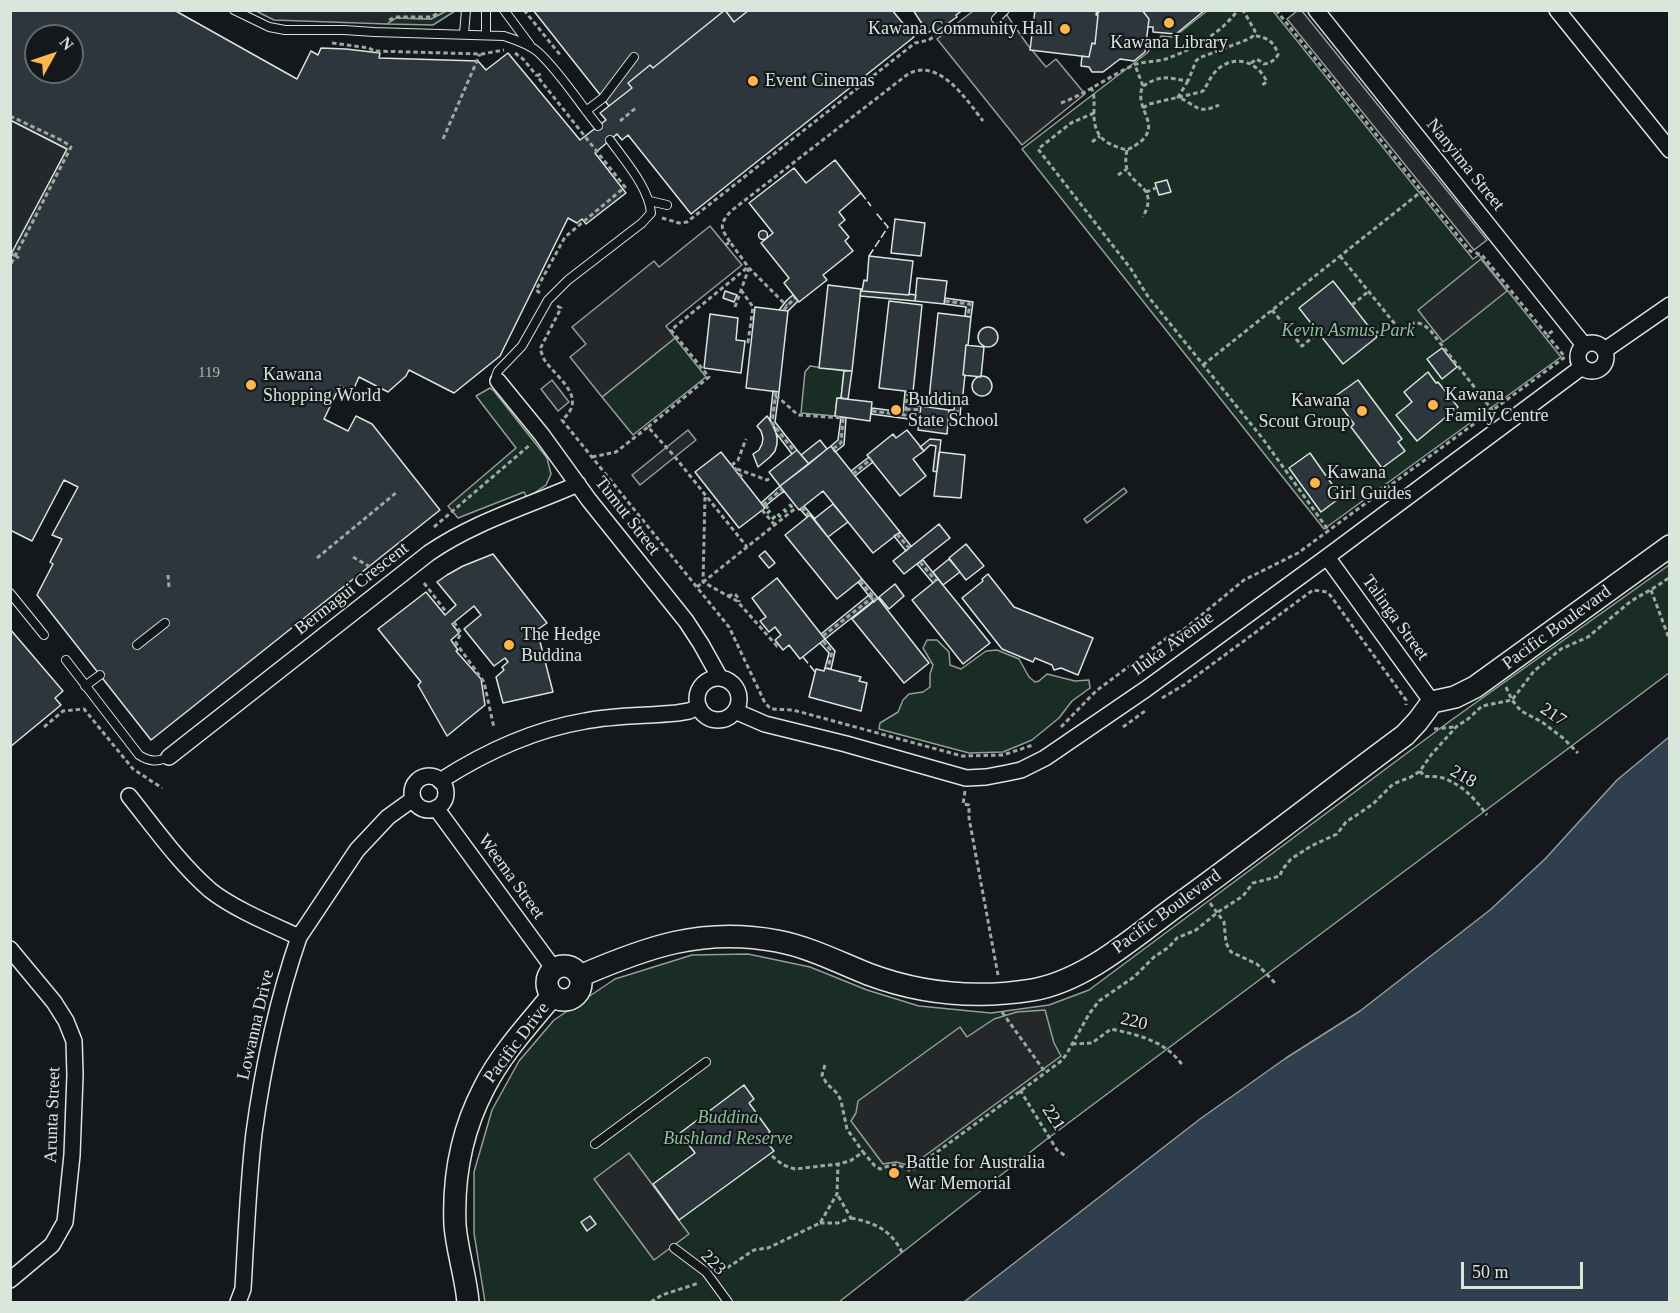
<!DOCTYPE html>
<html>
<head>
<meta charset="utf-8">
<style>
  body { margin:0 }
  #map { position:relative; width:1680px; height:1313px; overflow:hidden; background:#14181c; font-family:"Times New Roman",serif }
  canvas { display:block }
  .frame { position:absolute; inset:0; border:12px solid #d8e6dc; pointer-events:none }
  .north { position:absolute; left:24px; top:24px; width:60px; height:60px; box-sizing:border-box; background:#14181c; border:2px solid #626a69; border-radius:50%; rotate:50deg; font-size:16px; font-weight:700; line-height:24px; text-align:center; color:#d8e6dc }
  .north::after { content:''; display:block; margin:auto; width:21px; height:27px; background:#ffb74d; clip-path:polygon(50% 0,100% 100%,50% 72%,0 100%) }
  .scale { position:absolute; left:1461px; top:1262px; width:122px; height:27px; box-sizing:border-box; border:3px solid #d8e6dc; border-top:0; padding-left:8px; font-size:18px; line-height:21px; white-space:nowrap; color:#d8e6dc; -webkit-text-stroke:4px #14181c; paint-order:stroke }
</style>
</head>
<body>
<div id="map">
<canvas width="1680" height="1313"></canvas>
<div class="frame"></div>
<div class="north">N</div>
<div class="scale">50 m</div>
</div>
<script>
const g = document.querySelector('canvas').getContext('2d');
g.lineJoin = 'round';
function paint(path, color) {
  g.fillStyle = color;
  g.fill(path, 'evenodd');
}
function stroke(path, color, width, dash) {
  g.strokeStyle = color;
  g.lineWidth = width;
  g.lineCap = dash ? 'butt' : 'round';
  g.setLineDash(dash || []);
  g.stroke(path);
}
function write(font, color, halo, rows, align = 'center') {
  g.font = font + ' "Times New Roman",serif';
  g.lineWidth = 4.5;
  g.setLineDash([]);
  g.textBaseline = 'middle';
  g.strokeStyle = halo;
  g.fillStyle = color;
  for (const [text, x, y, turn = 0] of rows) {
    g.save();
    g.translate(x, y);
    g.rotate((+turn || 0) * Math.PI / 180);
    g.textAlign = isNaN(turn) ? turn : align;
    if (halo) g.strokeText(text, 0, 0);
    g.fillText(text, 0, 0);
    g.restore();
  }
}
const green = new Path2D(`
  M446 11H455L433 25 387 24 396 18 431 19Z
  M1207 11H1273L1473 259 1479 255 1561 357 1324 529 1022 149 1147 53 1161 36 1174 37Z
  M675 338 706 377 633 435 602 397Z
  M810 366 844 371 841 398H837L835 416 801 413 805 372Z
  M490 388 494 391 547 458 551 474 546 485 527 498 524 492 458 518 448 506 516 448 476 396Z
  M1124 488 1127 492 1087 523 1084 519Z
  M1669 565V673L1047 1139 839 1302H485L474 1233V1172L492 1110 519 1061 554 1020 615 979 692 955 748 954 810 967 867 990 919 1006 991 1013 1049 1005 1089 990 1450 721Z
  M927 640H937L949 652 950 665 961 669 986 651 997 650 1019 659 1029 677 1035 682 1039 681 1047 674 1075 681 1089 680 1090 688 1072 701 1059 718 1032 740 1003 752 969 753 879 729 880 723 898 712 903 700 909 694 923 692 930 687V674L933 665 923 648Z`);
paint(green, '#1a2d24');
stroke(green, '#939e99', 1.5);
const parking = new Path2D(`
  M256 11 446 10V11L431 19 396 18 387 24 274 20Z
  M973 11H1004L1027 44 1046 67 1056 59 1085 94 1022 145 937 39Z
  M1297 11H1302L1487 240 1474 250 1287 19Z
  M11 120 67 149 11 256Z
  M710 226 742 265 666 326 675 338 602 397 570 357 586 344 572 327 654 261 659 267Z
  M1481 259 1507 291 1443 342 1418 310Z
  M552 380 569 402 558 411 541 389Z
  M688 430 696 440 640 485 632 475Z
  M1045 1010 1054 1043 1061 1056 911 1166 896 1162 883 1164 851 1121 856 1113 858 1101 960 1027 967 1037 994 1019 1017 1012Z
  M629 1153 689 1234 654 1260 594 1179Z`);
paint(parking, '#24282b');
stroke(parking, '#939e99', 1.5);
const water = new Path2D(`
  M1669 737V1302H964L1200 1119 1286 1058 1360 1011 1490 910 1545 859 1617 780Z`);
paint(water, '#2f3f4d');
stroke(water, '#939e99', 1.5);
const building = new Path2D(`
  M10 10H174L297 79 311 51 318 55 321 48 346 49 380 53 379 58 478 61 486 70 508 53 580 140 606 120 600 113 632 88 628 83 650 65 653 68 725 10 734 22 749 10H892L914 37 691 214 628 135 622 140 617 134 595 153 626 193 586 224 582 219 577 223 568 218 500 356 454 393 409 370 406 376 388 392 359 377 352 393 340 386 324 419 348 431 356 416 372 424 440 510 151 740 37 595 53 564 50 562 62 539 52 535 78 487 64 480 32 541 10 530V256L67 149 10 120ZM36 36H72V72H36Z
  M533 10H725L653 68 650 65 628 83 632 88 609 106Z
  M725 10H749L734 22Z
  M913 10H963L956 15 957 17 934 33 932 30 928 33Z
  M1035 10H1097L1096 15H1098L1095 44 1092 43 1089 57 1030 50Z
  M1101 10H1142L1149 19 1145 52 1134 61 1120 59 1103 72H1092L1089 67 1081 66 1082 56 1089 57 1092 43 1095 44 1098 15H1096Z
  M1142 10H1205L1176 34 1153 32V27H1148L1149 19Z
  M835 160 861 193 839 212 845 220 839 225 849 237 845 241 853 251 823 275 827 280 799 302 784 283 789 278 761 243 773 233 749 203 794 168 806 183Z
  M1167 180 1171 192 1159 195 1155 183Z
  M895 219 925 223 921 256 891 253Z
  M758.5 235a4.5 4.5 0 1 1 9 0a4.5 4.5 0 1 1-9 0Z
  M869 256 913 261 909 295 862 291 864 280 867 281Z
  M917 278 947 281 944 304 915 301Z
  M1333 281 1377 337 1343 364 1299 308Z
  M828 285 861 289 852 371 819 368Z
  M861 289H862V291L909 295V294L916 295 915 301 860 296Z
  M725 291 737 295 734 302 723 298Z
  M793 295 798 301 788 311 779 310 787 300Z
  M945 298 973 302 971 317 965 316 966 307 944 304Z
  M889 301 922 305 913 392 879 388Z
  M755 307 788 311 779 392 746 388Z
  M938 313 971 317 968 345H966L963 375H965L962 403 929 399Z
  M710 314 738 318 736 340 745 341 741 373 704 368Z
  M978 337a10 10 0 1 1 20 0a10 10 0 1 1-20 0Z
  M966 345 984 347 981 377 963 375Z
  M1442 348 1457 367 1442 379 1427 359Z
  M844 371H852L848 399 841 398Z
  M1428 372 1436 383 1438 382 1458 407 1417 441 1396 415 1412 402 1404 392Z
  M972 386a10 10 0 1 1 20 0a10 10 0 1 1-20 0Z
  M1358 380 1402 439 1398 442 1405 451 1382 468 1351 427 1354 424 1334 397Z
  M773 391 779 392 775 422 797 450 792 454 776 433 770 419Z
  M905 392H910L908 405 921 406 920 414 910 413 909 419 871 414 872 408 903 412Z
  M837 398 872 402 870 421 835 416Z
  M955 402 961 403 960 418 949 417V410H954Z
  M921 406 949 410 947 434 918 430Z
  M767 416 775 428 777 438V444L775 451 770 457 758 467 753 454 759 450 762 444 763 438 761 431 757 426Z
  M841 417 846 418 844 445 835 452 831 446 838 440Z
  M907 430 924 451 913 459 926 476 900 496 867 455 893 434 896 438Z
  M930 439 941 440 937 472 933 471 936 446 930 445 924 451 920 447Z
  M820 440 827 449 809 464 801 455Z
  M831 446 900 532 873 553 823 491 799 510 780 486Z
  M797 450 809 464 780 486 769 472Z
  M721 452 765 508 739 528 695 472Z
  M939 452 965 455 961 498 934 496Z
  M1310 453 1341 497 1321 512 1289 468Z
  M869 457 873 462 855 476 851 471Z
  M780 486 784 491 764 507 761 503Z
  M833 504 848 522 828 537 814 519Z
  M804 506 815 519H814L810 515 807 517 800 509Z
  M810 515 862 579 837 599 785 535Z
  M939 524 950 538 904 574 893 561Z
  M900 532 911 546 906 551 894 536Z
  M966 544 984 566 966 580 949 558Z
  M765 551 775 563 769 568 759 556Z
  M493 554 547 623 537 630 553 692 503 703 496 677 504 670 502 667 508 662 505 658 494 666 464 629 481 615 474 606 452 624 459 633 451 640 458 650 456 651 481 679 485 705 447 736 418 685 421 682 378 629 426 592 445 615 456 605 437 582 447 575 463 566Z
  M949 559 960 572 943 585 933 572Z
  M923 560 938 579 933 583 917 564Z
  M988 574 1014 607 1093 638 1078 675 1061 668 1054 670 1052 665 1035 658 1033 662 1002 649 962 598 983 581 982 579Z
  M777 578 825 639 800 659 789 645 783 650 775 640 781 635 775 627 769 632 760 621 766 617 752 598Z
  M862 579 878 598 874 602 858 582Z
  M938 579 990 643 963 664 912 600Z
  M895 584 904 596 889 609 879 597Z
  M869 595 873 601 825 639 821 634Z
  M878 598 929 663 904 683 852 619Z
  M10 629 63 691 55 698 61 705 10 747Z
  M825 639 835 651 831 669 825 668 829 653 820 643Z
  M825 668 861 677 859 681 867 683 861 711 809 697 816 669 824 671Z
  M744 1085 754 1099 749 1103 770 1132 763 1137 774 1151 679 1220 653 1184 695 1153 680 1133Z
  M590 1216 596 1224 587 1231 581 1222Z`);
paint(building, '#2c363c');
stroke(building, '#d8e6dc', 1.5);
const lane = new Path2D(`
  M234 10 269 27 285 30H344L374 32 504 36C516 40 529 44 538 52 560 72 579 103 598 126
  M486 10V35
  M504 10 530 45
  M996 19 1005 10
  M464 34 466 10
  M586 111 603 98 634 57
  M650 201 667 205
  M498 381 496 376 498 371 522 346 548 300 568 280 642 223 651 213C649 188 625 161 610 140
  M10 593 44 635
  M137 645 165 623
  M66 660 139 755C150 762 157 762 169 757
  M85 686 100 675
  M595 1144 706 1062
  M674 1248 706 1272 728 1302`);
const street = new Path2D(`
  M1316 10 1584 345
  M1557 10 1670 150
  M1578 357a14 14 0 1 1 28 0a14 14 0 1 1-28 0Z
  M1605 350 1670 305
  M498 381 542 435 589 500 686 621 701 644 720 678
  M1327 557 1432 702
  M697 699a21 21 0 1 1 42 0a21 21 0 1 1-42 0Z
  M735 711 765 724 846 744 966 778 986 777 1007 773 1021 770 1045 758 1146 689 1327 557 1582 367
  M169 757 429 553C474 522 528 506 578 484
  M412 793a17 17 0 1 1 34 0a17 17 0 1 1-34 0Z
  M440 781C485 752 532 730 585 721 615 715 647 716 677 713L689 711 699 707
  M129 796C154 827 179 863 210 890 232 908 273 925 299 937
  M436 808 554 969
  M10 949 54 1002 66 1021 74 1041 75 1075 72 1155 65 1222 52 1245 10 1280
  M238 1302 243 1289C246 1238 248 1184 254 1133 263 1066 277 1001 299 937L357 850 388 817 413 799`);
const secondary = new Path2D(`
  M547 983a17 17 0 1 1 34 0a17 17 0 1 1-34 0Z
  M580 976C647 947 702 927 777 941 809 947 838 962 868 974 921 994 976 999 1032 990 1085 981 1133 938 1175 907 1253 851 1328 792 1405 735L1418 721 1432 702 1455 697 1475 687 1670 546
  M468 1302C466 1277 457 1251 455 1225 453 1178 462 1130 484 1088 501 1054 528 1025 552 996`);
stroke(lane, '#d8e6dc', 10);
stroke(street, '#d8e6dc', 18);
stroke(secondary, '#d8e6dc', 24);
stroke(new Path2D(`
  M524 10 561 56
  M1276 10 1470 251 1482 255 1547 335 1554 330
  M389 20 395 17H432L436 14 437 10
  M332 43 369 48 374 51 482 54 504 50
  M515 53 523 59 537 76
  M1251 63 1257 59 1264 64C1270 63 1274 61 1278 55 1275 42 1266 36 1253 36
  M1188 81 1178 97C1197 105 1197 115 1219 105
  M1143 86C1162 74 1167 78 1188 81L1196 61 1199 58 1249 39 1253 36 1255 31 1243 10
  M1091 87C1095 96 1094 102 1094 111 1093 136 1104 144 1127 150 1172 128 1131 111 1143 86L1135 65
  M1061 103C1086 94 1109 76 1134 65 1144 61 1156 62 1166 59 1193 49 1220 34 1238 10
  M1143 108 1149 104 1201 92 1204 90C1208 83 1212 74 1218 69 1236 54 1258 62 1267 82L1262 85
  M1094 113 1071 123 1038 149 1131 269 1147 295 1263 439 1329 531
  M10 116 63 141 71 147 10 266
  M620 121 637 107
  M443 139 480 54
  M1092 142 1100 136
  M1127 150C1120 182 1145 180 1148 198 1149 204 1146 211 1143 217
  M1118 175 1127 169
  M1146 192 1156 188
  M662 218 679 223 687 222 915 43 929 40 952 23 955 26
  M730 242C720 227 719 225 731 211L908 74C939 57 967 100 983 121
  M725 245 730 242 749 268 787 306
  M10 253 19 258
  M1340 256 1399 329
  M741 290 753 307 748 342H751
  M540 293 536 290 565 237 625 187 537 76 542 73
  M945 301 970 304 968 316
  M1352 305 1369 291
  M557 306 561 308 540 349C542 353 543 359 546 362 559 380 588 398 562 420L729 627 765 703 771 709 793 710 962 756 1003 755 1033 745
  M735 307 749 268
  M784 310 787 306 795 298
  M1272 310 1302 346 1318 333
  M1374 333C1382 331 1391 331 1398 329 1412 324 1417 318 1430 330L1493 411
  M1203 365 1422 191
  M776 392 772 423 795 452
  M775 397 779 398 798 415 843 418 841 443 833 449
  M906 409 920 410
  M872 411 905 415 908 392
  M949 414H957L958 402
  M648 427 709 377 671 330 748 267
  M592 457 616 452 648 427 675 457 747 547
  M737 469 767 480 772 477
  M853 474 871 459
  M742 477 732 465 738 460 746 439
  M705 497 703 582 737 601 777 646 779 645
  M763 505 782 489
  M802 507 809 516
  M762 510 774 524
  M434 527 531 444
  M897 534 909 548
  M353 557 377 571
  M317 558 397 492
  M920 562 936 581
  M168 575 169 587
  M860 581 876 600
  M424 583 447 613
  M697 587 797 507
  M1651 590 1670 641
  M728 596 735 594 739 599V602
  M454 622 461 633 456 643 484 682 494 728
  M823 636 873 597
  M823 641 832 652 828 668
  M1506 687 1512 700 1521 711 1542 722 1563 738 1578 753
  M1162 698 1184 685 1313 590 1327 592 1330 595 1406 700V705
  M44 727 63 711 84 709 133 769 162 788
  M1061 727 1096 691 1168 637 1182 631 1244 580 1298 553 1565 357 1547 335
  M1123 727 1145 711
  M1434 729 1454 727
  M1420 771 1424 776C1430 777 1438 776 1443 778 1463 785 1475 799 1487 815
  M965 791 963 804 969 805V818L998 975
  M1210 903 1224 922 1226 943 1231 952 1257 964 1275 983
  M1002 1012 1045 1072
  M1072 1044 1092 1043 1111 1029C1139 1035 1166 1041 1183 1066
  M825 1065 822 1075 827 1084 838 1094 841 1101 847 1129 863 1152
  M1020 1090 1057 1150 1067 1157
  M772 1156 783 1165 795 1169 838 1164 850 1161 863 1152 875 1166 880 1169C894 1164 897 1163 911 1171L1060 1062 1066 1055 1089 1014 1099 1001 1134 977 1154 957 1169 947 1177 938 1196 930 1218 912 1243 896 1253 883 1280 876 1282 870 1291 859 1311 846 1337 834 1346 822 1373 804 1393 784 1411 777 1420 771 1431 755 1456 727 1468 719 1482 706 1512 700 1534 671 1561 649 1588 637 1631 601 1657 586 1670 577
  M851 1218C876 1223 891 1230 903 1254
  M820 1223H838L851 1218 837 1194
  M721 1272 754 1250 768 1248 820 1223 837 1194 838 1164
  M651 1302 662 1295 699 1283`), '#9da8a2', 3, [4.5, 3]);
stroke(lane, '#14181c', 8);
stroke(street, '#14181c', 15);
stroke(secondary, '#14181c', 21);
stroke(new Path2D(`
  M768 506 765 508 775 519 793 504`), '#8ac095', 4.5, [3, 4.5]);
stroke(new Path2D(`
  M861 193 871 206
  M869 256 888 227 876 213
  M803 657 815 672`), '#d8e6dc', 1.5, [8, 3]);
for (const [x, y, r, color] of [
  [1169,23,6,"#ffb74d"],
  [1065,29,6,"#ffb74d"],
  [753,81,6,"#ffb74d"],
  [251,385,6,"#ffb74d"],
  [1433,405,6,"#ffb74d"],
  [896,410,6,"#ffb74d"],
  [1362,411,6,"#ffb74d"],
  [1315,483,6,"#ffb74d"],
  [509,645,6,"#ffb74d"],
  [894,1173,6,"#ffb74d"]
]) {
  const dot = new Path2D();
  dot.arc(x, y, r, 0, 2 * Math.PI);
  g.fillStyle = color;
  g.fill(dot);
  stroke(dot, '#14181c', 2);
}
write('15px', '#adbab4', null, [
  ["119",209,373]
]);
write('18px', '#d8e6dc', '#14181c', [
  ["Kawana Community Hall",1053,29,"right"],
  ["Kawana Library",1169,43,"center"],
  ["Event Cinemas",765,81],
  ["Kawana",263,375],
  ["Shopping World",263,396],
  ["Kawana",1445,395],
  ["Family Centre",1445,416],
  ["Buddina",908,400],
  ["State School",908,421],
  ["Kawana",1350,401,"right"],
  ["Scout Group",1350,422,"right"],
  ["Kawana",1327,473],
  ["Girl Guides",1327,494],
  ["The Hedge",521,635],
  ["Buddina",521,656],
  ["Battle for Australia",906,1163],
  ["War Memorial",906,1184]
], 'left');
write('18px', '#d8e6dc', '#14181c', [
  ["Nanyima Street",1465,165,51],
  ["Tumut Street",627,516,52],
  ["Bermagui Crescent",352,589,-38],
  ["Talinga Street",1395,618,54],
  ["Pacific Boulevard",1557,628,-36],
  ["Iluka Avenue",1173,644,-36],
  ["217",1553,715,34],
  ["218",1463,777,30],
  ["Weema Street",511,877,54],
  ["Pacific Boulevard",1167,912,-36],
  ["220",1134,1022,13],
  ["Lowanna Drive",256,1025,-77],
  ["Pacific Drive",517,1043,-53],
  ["Arunta Street",53,1115,-88],
  ["221",1053,1118,57],
  ["223",713,1263,45]
]);
write('italic 18px', '#8ac095', '#14181c', [
  ["Kevin Asmus Park",1348,331],
  ["Buddina",728,1118],
  ["Bushland Reserve",728,1139]
]);
</script>
</body>
</html>
